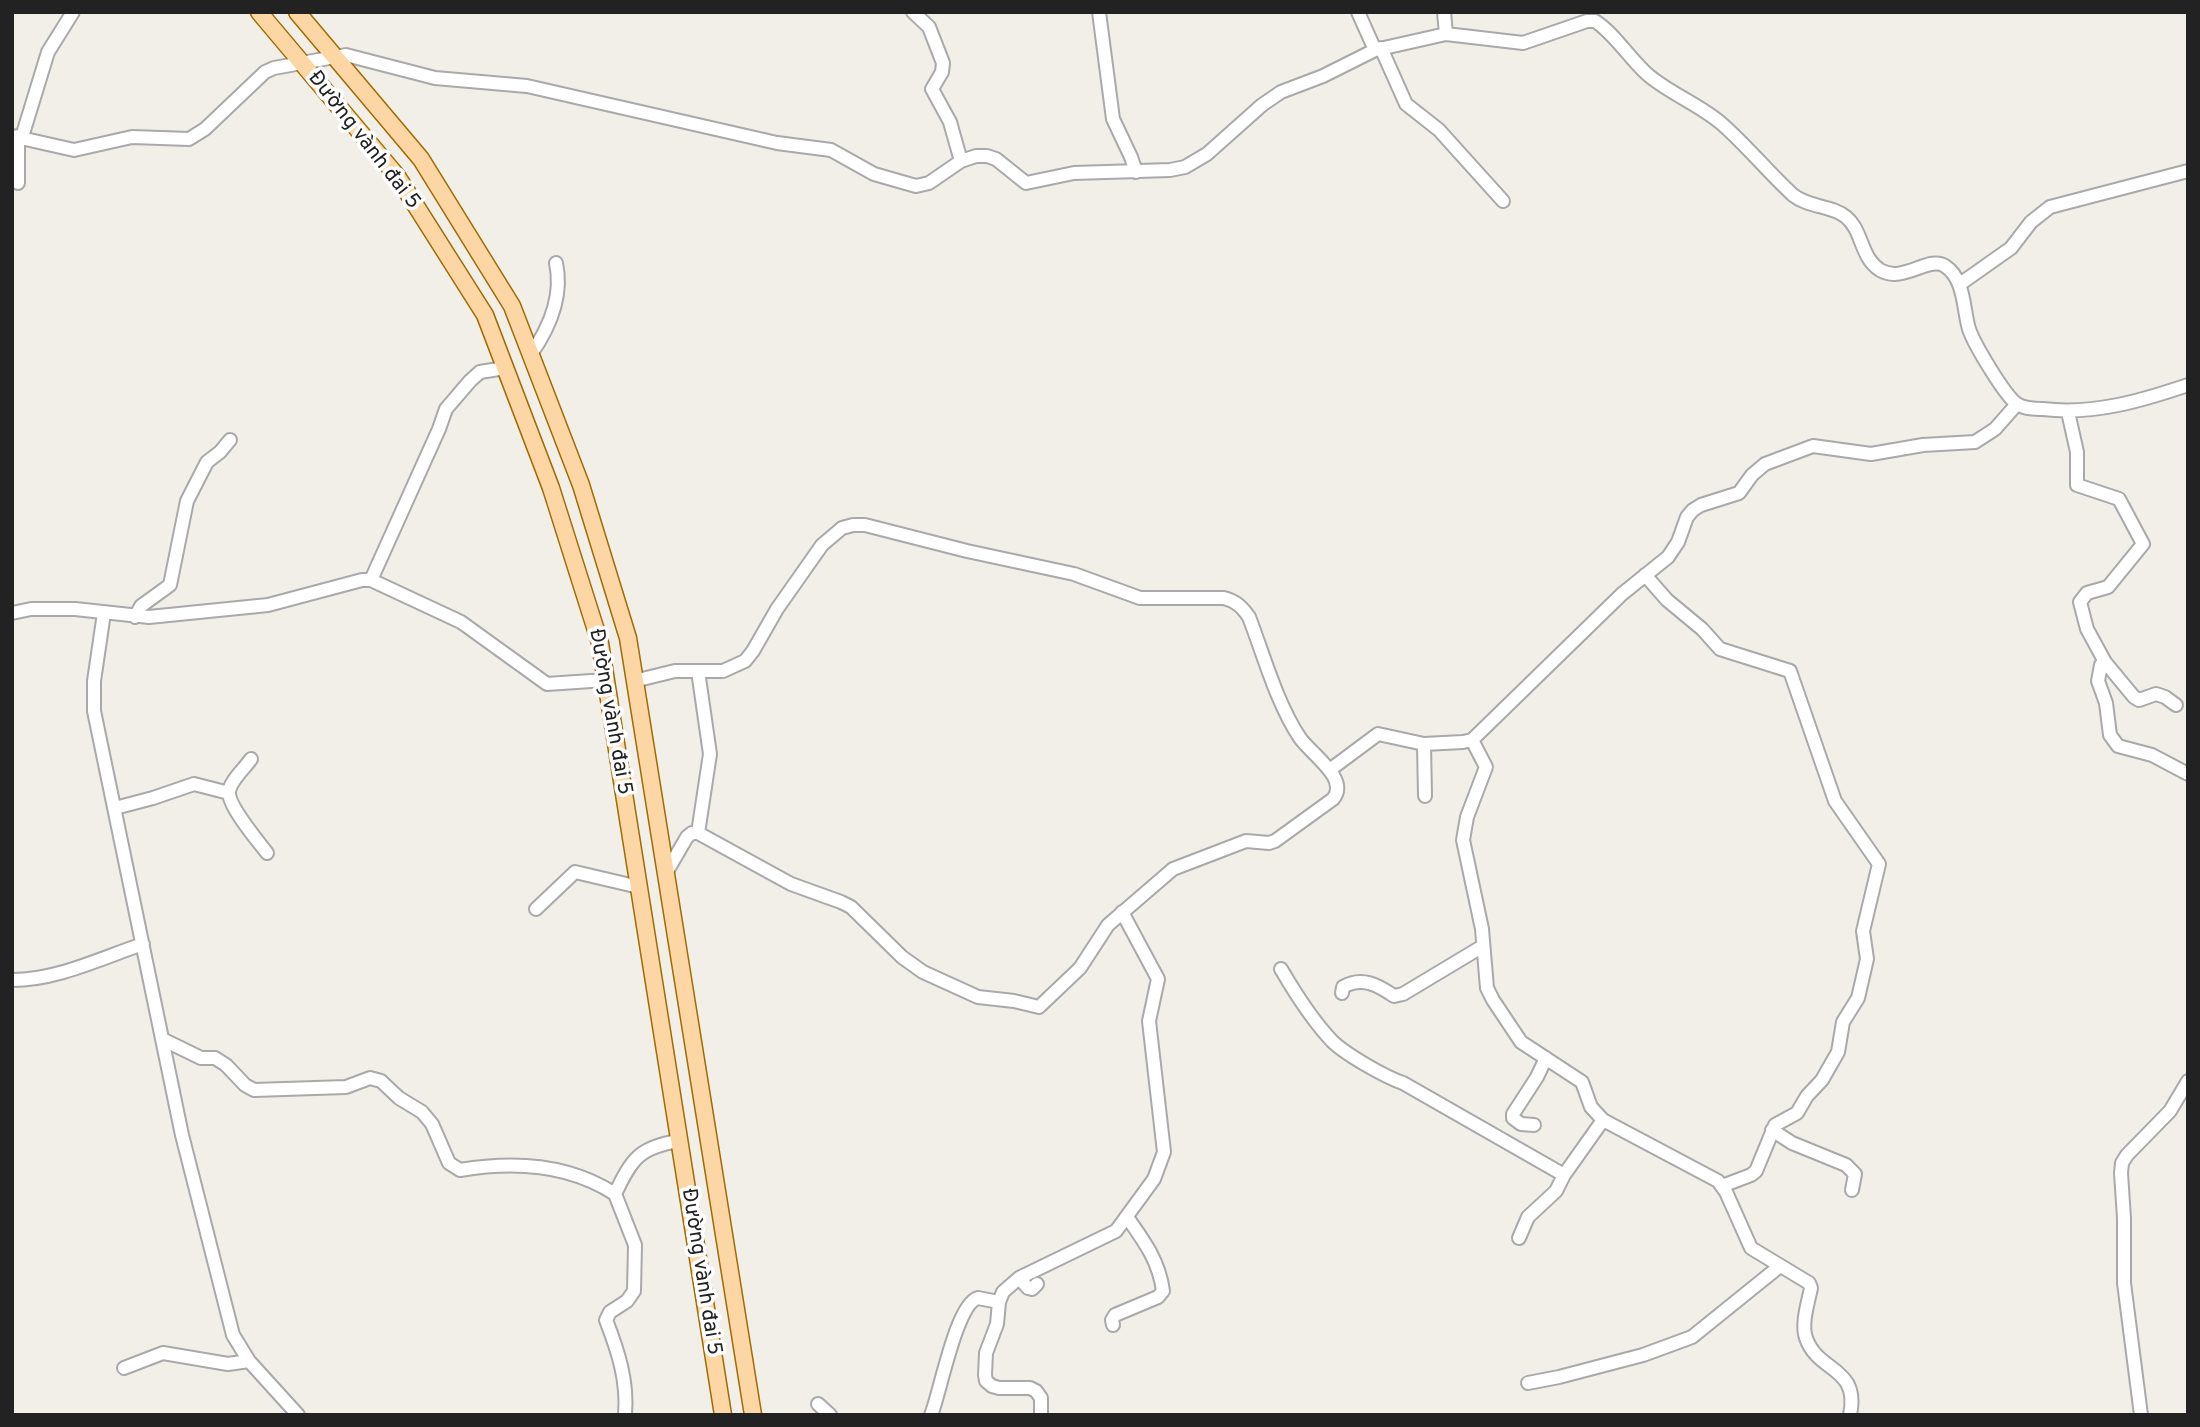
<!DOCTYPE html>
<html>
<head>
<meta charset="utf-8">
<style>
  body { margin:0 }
  #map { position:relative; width:2200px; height:1427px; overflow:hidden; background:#f2efe9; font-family:Overpass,sans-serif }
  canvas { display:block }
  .frame { position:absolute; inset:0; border:14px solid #222; pointer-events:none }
</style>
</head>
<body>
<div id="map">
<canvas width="2200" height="1427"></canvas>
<div class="frame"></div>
</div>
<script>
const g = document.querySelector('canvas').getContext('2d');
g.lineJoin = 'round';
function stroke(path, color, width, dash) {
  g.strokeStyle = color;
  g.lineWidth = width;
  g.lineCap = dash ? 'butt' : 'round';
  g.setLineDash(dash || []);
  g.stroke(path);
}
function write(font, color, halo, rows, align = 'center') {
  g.font = font + ' Overpass,sans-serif';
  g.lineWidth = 7;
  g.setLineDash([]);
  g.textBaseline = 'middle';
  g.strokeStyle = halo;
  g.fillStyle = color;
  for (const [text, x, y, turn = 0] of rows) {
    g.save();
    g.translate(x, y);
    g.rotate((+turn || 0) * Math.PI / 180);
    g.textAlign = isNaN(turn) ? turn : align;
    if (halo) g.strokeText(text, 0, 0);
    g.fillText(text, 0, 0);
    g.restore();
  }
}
const minor = new Path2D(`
  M913 12 929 27 943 63 942 72 932 89 950 122 961 161
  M1099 12 1113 119 1131 157 1136 172
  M1358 12 1375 50
  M1444 12 1446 34
  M1381 48 1406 104 1439 130 1503 201
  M12 136 74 150 132 137 189 139 205 129 265 72 274 68 346 55 435 78 527 86 777 143 831 150 874 174 916 186 929 183 961 161 976 156H987L996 159 1026 183 1074 173 1170 170 1185 167 1207 154 1262 105 1281 92 1323 76 1375 50 1446 34 1523 43 1587 21H1595C1615 34 1629 58 1647 74 1670 94 1699 104 1722 124 1747 146 1768 172 1793 195 1809 208 1832 205 1846 217 1863 231 1860 257 1880 270 1903 284 1929 255 1945 266 1965 279 1963 309 1969 329 1974 344 2005 396 2017 404 2025 409 2035 409 2043 409 2093 415 2141 401 2188 385
  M22 137 48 52 73 12
  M18 183V136
  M1960 284 2011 248 2031 222 2050 207 2188 171
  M531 354C550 327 563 296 556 263
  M2068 412 2077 452V485L2119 499 2143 544 2108 587 2087 593 2080 602 2087 629 2105 662 2101 665 2098 681 2106 703 2110 735 2118 746 2152 755 2188 774
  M1645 575 1667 600 1702 629 1720 649 1790 671 1835 801 1879 864 1863 931 1867 959 1858 998 1843 1022 1838 1052 1822 1080 1807 1096 1797 1113 1775 1125 1756 1171 1751 1175 1722 1186
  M371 580 439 429 446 409 470 381 480 372 505 368
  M12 613 31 609H75L149 617 268 605 362 580H371L461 622 547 684 606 680
  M104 613 94 681V711L182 1135 233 1335 249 1361 298 1415
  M135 617 141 606 170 585 187 501 207 462 220 452 230 440
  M2105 662 2134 697 2139 700 2156 694 2165 697 2176 705
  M698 671 710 754 698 833
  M634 681 675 671H723L745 661 753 651 777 609 822 545 842 528 853 525H865L967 551 1074 574 1140 598H1224C1236 601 1242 607 1249 617 1264 656 1277 704 1300 738 1311 754 1350 779 1333 799L1275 841 1269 843 1246 841 1173 869 1108 925 1080 968 1039 1007 1014 1001 978 997 923 972 902 957 851 907 841 902 791 884 698 833H692L687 837 666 873
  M1472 740 1486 767 1467 817 1463 840 1482 929 1487 988 1493 1000 1521 1042 1582 1082 1591 1107 1603 1120 1718 1181 1726 1192 1751 1248 1809 1283 1811 1288C1808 1303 1801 1324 1806 1338 1818 1373 1860 1366 1850 1415
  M1424 744 1425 796
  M251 759C245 768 230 781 229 792 228 806 258 841 267 853
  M1331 769 1378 734 1424 744 1463 742 1472 740 1622 594 1668 557 1678 542 1687 517 1693 510 1701 505 1739 493 1752 475 1765 464 1813 446 1871 454 1923 445 1975 442 1995 429 2017 404
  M115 808 153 798 194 784 229 793
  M536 909 575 872 639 887
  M1281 969C1295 993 1313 1021 1332 1041 1345 1054 1385 1077 1403 1083L1564 1175
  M12 980C57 980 101 958 143 944
  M1342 993 1343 987C1362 976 1378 985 1394 996L1403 994 1483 946
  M162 1039 201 1058H215L226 1065 245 1085 254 1090 346 1087 370 1078 381 1081 399 1098 422 1112 432 1124 449 1163 460 1170C513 1161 569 1164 615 1194
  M1534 1125 1521 1124 1513 1118V1114L1537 1077 1546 1058
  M1772 1130 1792 1143 1846 1165 1855 1174 1852 1190
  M1519 1238 1528 1217 1556 1191 1564 1175 1603 1120
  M1019 1278 1028 1288 1032 1289 1037 1284
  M1113 1325 1112 1320 1115 1315 1158 1297 1163 1291C1159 1261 1144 1241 1127 1217
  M124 1368 163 1353 228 1364 249 1361
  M1528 1383 1559 1377 1643 1355 1692 1337 1780 1266
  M818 1404 830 1415
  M625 1415C628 1381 618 1351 606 1320L610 1312 627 1301 634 1291 635 1245 615 1194C632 1158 640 1147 679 1141
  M931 1415C940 1394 956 1304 978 1298L999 1302
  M1041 1415V1398L1036 1391 1030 1388H999L992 1386 986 1381 985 1375 986 1353 997 1324 999 1302 1003 1292 1019 1278 1116 1231 1154 1179 1164 1152 1149 1021 1158 979 1122 912
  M2141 1415 2124 1283V1218L2121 1173 2122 1163 2127 1155 2170 1111 2188 1081`);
const major = new Path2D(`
  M259 12 397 176 485 315 551 488 600 643 723 1415
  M297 12 421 159 512 306 581 485 628 638 753 1415`);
stroke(minor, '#a9a9a9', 16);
stroke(major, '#a06b00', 19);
stroke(minor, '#fff', 12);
stroke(major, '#fcd6a4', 16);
write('21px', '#222', '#fff', [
  ["Đường vành đai 5",363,141,52],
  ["Đường vành đai 5",609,712,80],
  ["Đường vành đai 5",700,1272,81]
]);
</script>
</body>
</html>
